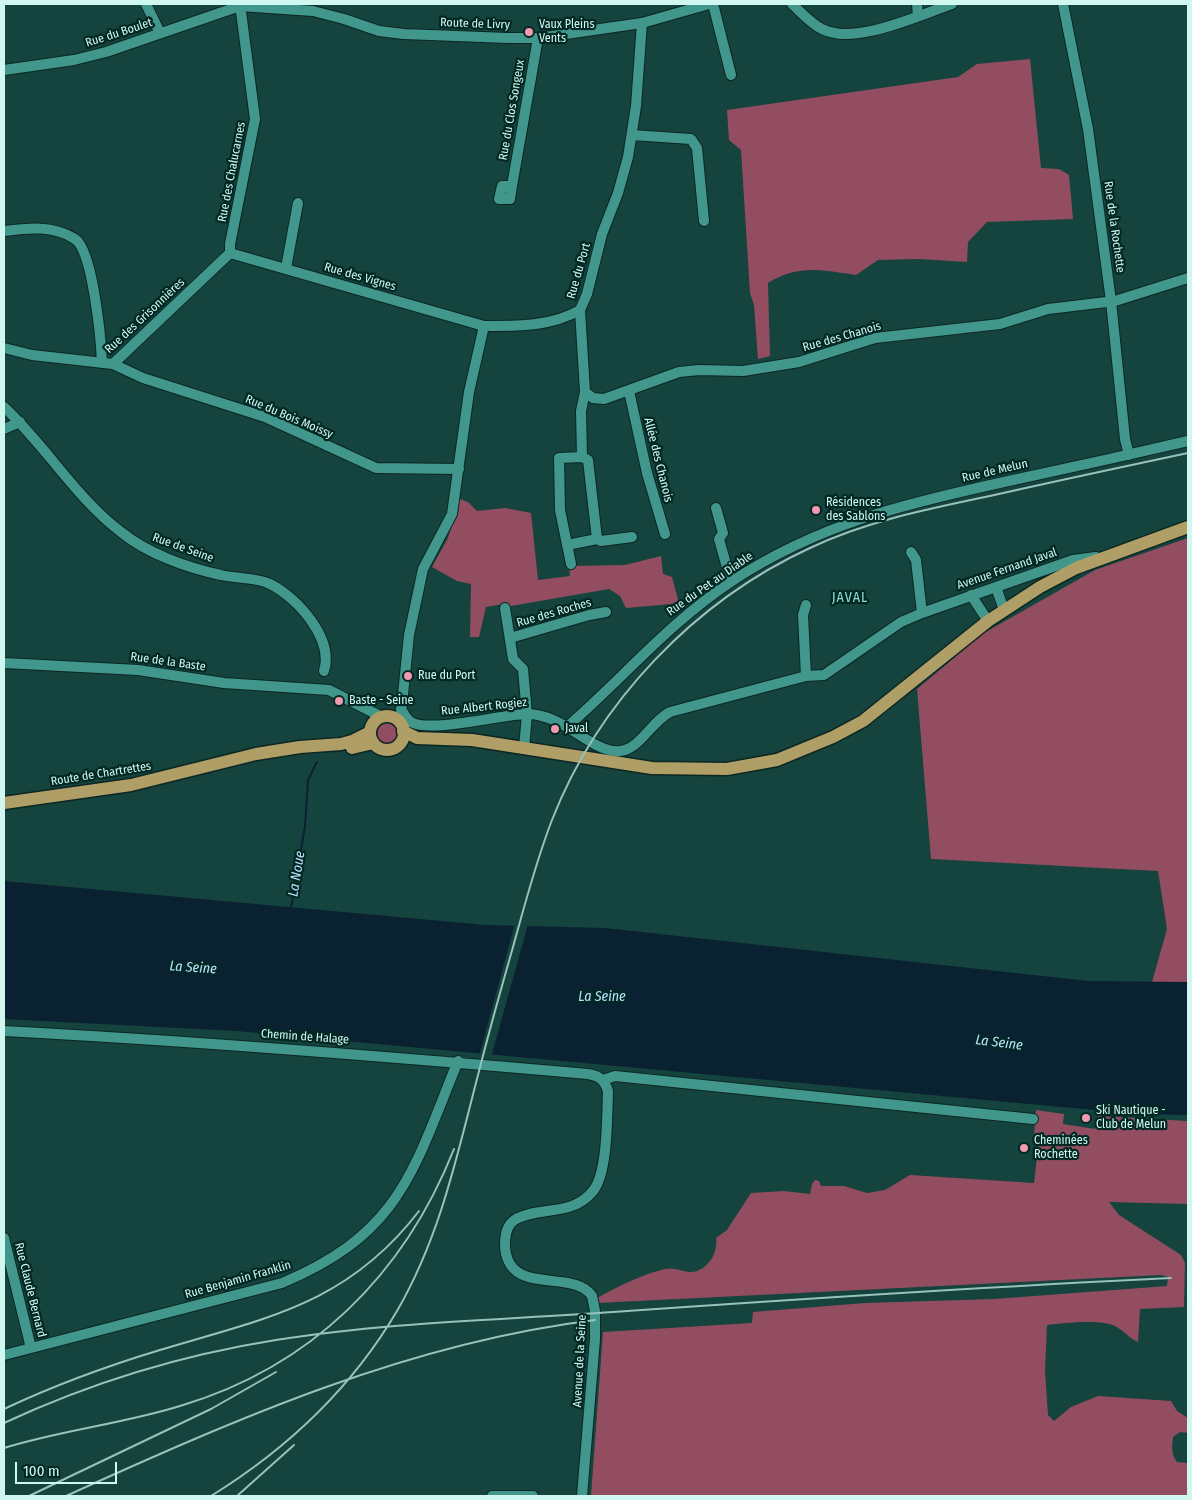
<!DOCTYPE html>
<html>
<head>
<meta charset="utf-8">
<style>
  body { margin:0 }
  #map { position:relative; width:1192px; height:1500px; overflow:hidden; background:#15433d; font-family:"Fira Sans Condensed",sans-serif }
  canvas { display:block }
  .frame { position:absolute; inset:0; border:5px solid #d0f8f1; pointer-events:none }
  .scale { position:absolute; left:15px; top:1462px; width:102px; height:22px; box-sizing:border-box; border:2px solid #d0f8f1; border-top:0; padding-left:6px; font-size:15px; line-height:18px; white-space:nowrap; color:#d0f8f1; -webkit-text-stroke:4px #022824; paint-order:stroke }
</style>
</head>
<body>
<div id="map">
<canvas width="1192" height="1500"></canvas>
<div class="frame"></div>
<div class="scale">100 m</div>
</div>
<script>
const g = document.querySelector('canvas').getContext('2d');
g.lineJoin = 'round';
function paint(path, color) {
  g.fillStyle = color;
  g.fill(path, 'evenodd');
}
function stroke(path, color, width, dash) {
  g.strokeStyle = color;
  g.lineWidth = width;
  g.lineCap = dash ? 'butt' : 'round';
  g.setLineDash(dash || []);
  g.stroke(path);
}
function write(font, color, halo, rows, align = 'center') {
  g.font = font + ' "Fira Sans Condensed",sans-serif';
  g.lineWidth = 4.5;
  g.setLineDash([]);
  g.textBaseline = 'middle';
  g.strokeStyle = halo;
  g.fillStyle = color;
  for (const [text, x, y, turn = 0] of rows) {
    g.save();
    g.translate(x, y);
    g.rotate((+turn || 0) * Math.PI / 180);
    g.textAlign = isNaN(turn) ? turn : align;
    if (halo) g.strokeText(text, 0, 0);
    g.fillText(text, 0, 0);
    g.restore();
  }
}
paint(new Path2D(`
  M1030 59 1041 168 1059 169 1069 175 1073 219 987 222 968 242 967 262 919 259 878 260 856 275C822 270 799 264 768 283L770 356 758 359 754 305 750 293 741 150 729 140 727 110 958 77 977 64Z
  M460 499 468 502 477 511 505 508 531 513 538 580 570 576 569 566 625 565 661 556 663 574 672 577 681 611 676 613 672 604 626 608 620 596 609 589 511 606 503 604 486 607 479 637H470L471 584 457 581 432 567 448 538Z
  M1188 538V982H1152L1167 929 1158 871 931 859 917 689 984 633 1095 570Z
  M374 734a12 12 0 1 1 24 0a12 12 0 1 1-24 0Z
  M1036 1110 1064 1114 1063 1124 1095 1129 1098 1116 1188 1121V1204L1109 1202 1119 1215 1181 1255 1185 1263 1184 1307 1140 1309 1138 1342C1129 1338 1123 1330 1115 1326 1100 1319 1064 1323 1047 1325L1045 1370 1048 1415 1054 1421 1071 1407 1098 1396 1171 1401 1177 1411 1188 1418V1433L1180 1432 1173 1437C1172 1447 1171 1454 1177 1462L1188 1463V1496H591L603 1332 752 1323 753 1312 865 1303 994 1299 1167 1286 1168 1277 1161 1275 597 1303V1298C617 1287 643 1274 665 1269 676 1266 689 1276 699 1270 711 1265 718 1250 716 1238L727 1230 751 1193 784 1191 810 1194 812 1184 815 1180 819 1181 821 1186H844L867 1193 885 1190 910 1175 1034 1183 1039 1140 1034 1136Z`), '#934d60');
paint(new Path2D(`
  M4 881 485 925 605 928 1088 981 1188 982V1115L1138 1114 236 1031 4 1019Z`), '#0a2132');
paint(new Path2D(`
  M515 923 528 924 491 1058 479 1057Z`), '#15433d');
stroke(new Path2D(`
  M291 908 305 826 308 780 317 762`), '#0a2132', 2);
const minor = new Path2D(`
  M146 4 160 33
  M713 4 731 75
  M792 4C801 12 810 23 822 29 855 46 919 15 952 4
  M917 4 918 16
  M1063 4 1088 129 1111 301 1125 439 1129 455
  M4 70 74 60 106 52 240 6 313 11 344 19 379 31 404 34 508 38H538L642 23 709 4
  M632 135 691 139 697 148 704 221
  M512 186H502L499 199H510L512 186 538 38
  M4 231C28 228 54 225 75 239 93 251 101 340 102 363
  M230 253 484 326
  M230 253V244L255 119 240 4
  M286 268 298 203
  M580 310 585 392 593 398 604 399 679 372 699 370 743 371 799 362 875 338 1000 324 1048 309 1115 301 1188 278
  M4 348 32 355 113 364 230 253
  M113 364 143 378 265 417 376 468 459 469
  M629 391 647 473 665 534
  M4 407C46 446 76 498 121 532 148 554 188 568 221 575 237 579 256 577 270 584 298 598 334 639 324 671
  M4 429 20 422
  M716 508 723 533 719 539 731 582
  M597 539 601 541 632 537
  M567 545 597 539 588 460 582 457
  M911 552 916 560 922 613
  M571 564 560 510 559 458 582 457 581 411 585 392
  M996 587 1004 610
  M971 595 988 621
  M505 608 513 659 523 669 527 714 524 748
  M510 638 589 615 606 612
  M4 663 138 670 224 683 329 690
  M806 676 803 615 806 605
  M329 690 382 717
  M401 709C404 714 407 721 413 723 433 732 500 715 526 714 564 713 592 754 620 751 640 749 651 722 670 712L806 676 824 675 901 622 922 613 1073 560 1096 557
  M402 726 401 714 409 635 423 569 452 514 469 392 484 326C517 326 550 327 580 310L587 294 602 234 618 193 628 157 636 106 642 23
  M568 726C623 678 670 622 732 581 819 524 904 504 1004 482 1065 469 1127 455 1188 441
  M4 1031C199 1041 393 1057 588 1074 599 1076 604 1079 608 1091 607 1115 608 1173 593 1191 572 1217 540 1206 516 1219 502 1227 503 1252 510 1264 525 1290 577 1272 592 1296L595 1311V1339L582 1496
  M603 1080 615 1076 1033 1119
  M4 1238 31 1348
  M4 1355 282 1283C401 1233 413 1171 458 1061
  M492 1496H533`);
const major = new Path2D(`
  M370 733a17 17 0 1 1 34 0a17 17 0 1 1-34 0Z
  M403 731 417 738 472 740 652 768 727 769 777 760 833 737 863 721 988 621 1040 587 1076 568 1188 527
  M352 748 373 743
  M4 803 131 785 256 754 300 747 341 744 352 741 370 732`);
stroke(minor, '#0c2723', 12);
stroke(major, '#0c2723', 15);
stroke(minor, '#41978c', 10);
stroke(major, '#af9e65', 12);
stroke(new Path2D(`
  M4 1409C55 1385 107 1366 160 1350 265 1318 347 1305 419 1211
  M4 1423C90 1383 181 1355 276 1340 387 1322 501 1320 613 1312 799 1299 985 1287 1171 1278
  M4 1448C62 1430 122 1424 180 1406 311 1367 404 1275 454 1149
  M29 1496 211 1409 276 1372
  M66 1496C236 1419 408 1343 595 1320
  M211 1496C287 1449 351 1389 397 1311 440 1237 457 1156 478 1075 489 1032 501 989 513 947 525 904 536 861 552 820 598 702 695 601 810 548 866 521 929 509 990 496 1056 481 1122 467 1188 453
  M237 1496 294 1445`), '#98c2bb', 2);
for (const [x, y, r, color] of [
  [529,32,5,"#f29ab0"],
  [816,510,5,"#f29ab0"],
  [408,676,5,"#f29ab0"],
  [339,701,5,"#f29ab0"],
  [555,729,5,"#f29ab0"],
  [1086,1118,5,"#f29ab0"],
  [1024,1148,5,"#f29ab0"]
]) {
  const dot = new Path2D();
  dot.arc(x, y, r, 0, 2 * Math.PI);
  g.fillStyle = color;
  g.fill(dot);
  stroke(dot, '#022824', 2);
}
write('12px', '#d0f8f1', '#022824', [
  ["Route de Livry",475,24,2],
  ["Rue du Boulet",119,33,-18],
  ["Rue du Clos Songeux",512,110,-80],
  ["Rue des Chalucarnes",232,172,-79],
  ["Rue de la Rochette",1114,227,82],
  ["Rue du Port",579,271,-74],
  ["Rue des Vignes",360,277,16],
  ["Rue des Grisonnières",145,316,-43],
  ["Rue des Chanois",842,337,-16],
  ["Rue du Bois Moissy",289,417,23],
  ["Allée des Chanois",658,460,76],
  ["Rue de Melun",995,471,-13],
  ["Rue de Seine",183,548,20],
  ["Avenue Fernand Javal",1007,569,-19],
  ["Rue du Pet au Diable",710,584,-35],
  ["Rue des Roches",554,613,-16],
  ["Rue de la Baste",168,662,8],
  ["Rue Albert Rogiez",484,707,-6],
  ["Route de Chartrettes",101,774,-9],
  ["Chemin de Halage",305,1037,4],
  ["Rue Benjamin Franklin",238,1280,-16],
  ["Rue Claude Bernard",30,1290,76],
  ["Avenue de la Seine",580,1361,-87]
]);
write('12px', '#d0f8f1', '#022824', [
  ["Vaux Pleins",539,25],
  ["Vents",539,39],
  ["Résidences",826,503],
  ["des Sablons",826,517],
  ["Rue du Port",418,676],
  ["Baste - Seine",349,701],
  ["Javal",565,729],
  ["Ski Nautique -",1096,1111],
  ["Club de Melun",1096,1125],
  ["Cheminées",1034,1141],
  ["Rochette",1034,1155]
], 'left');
g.letterSpacing = '1px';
write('14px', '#8adfd2', '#022824', [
  ["JAVAL",850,598]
]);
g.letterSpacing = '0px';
write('italic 14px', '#bde1ff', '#022824', [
  ["La Noue",297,874,-81],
  ["La Seine",193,968,4],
  ["La Seine",602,997],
  ["La Seine",999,1043,7]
]);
</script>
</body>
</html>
